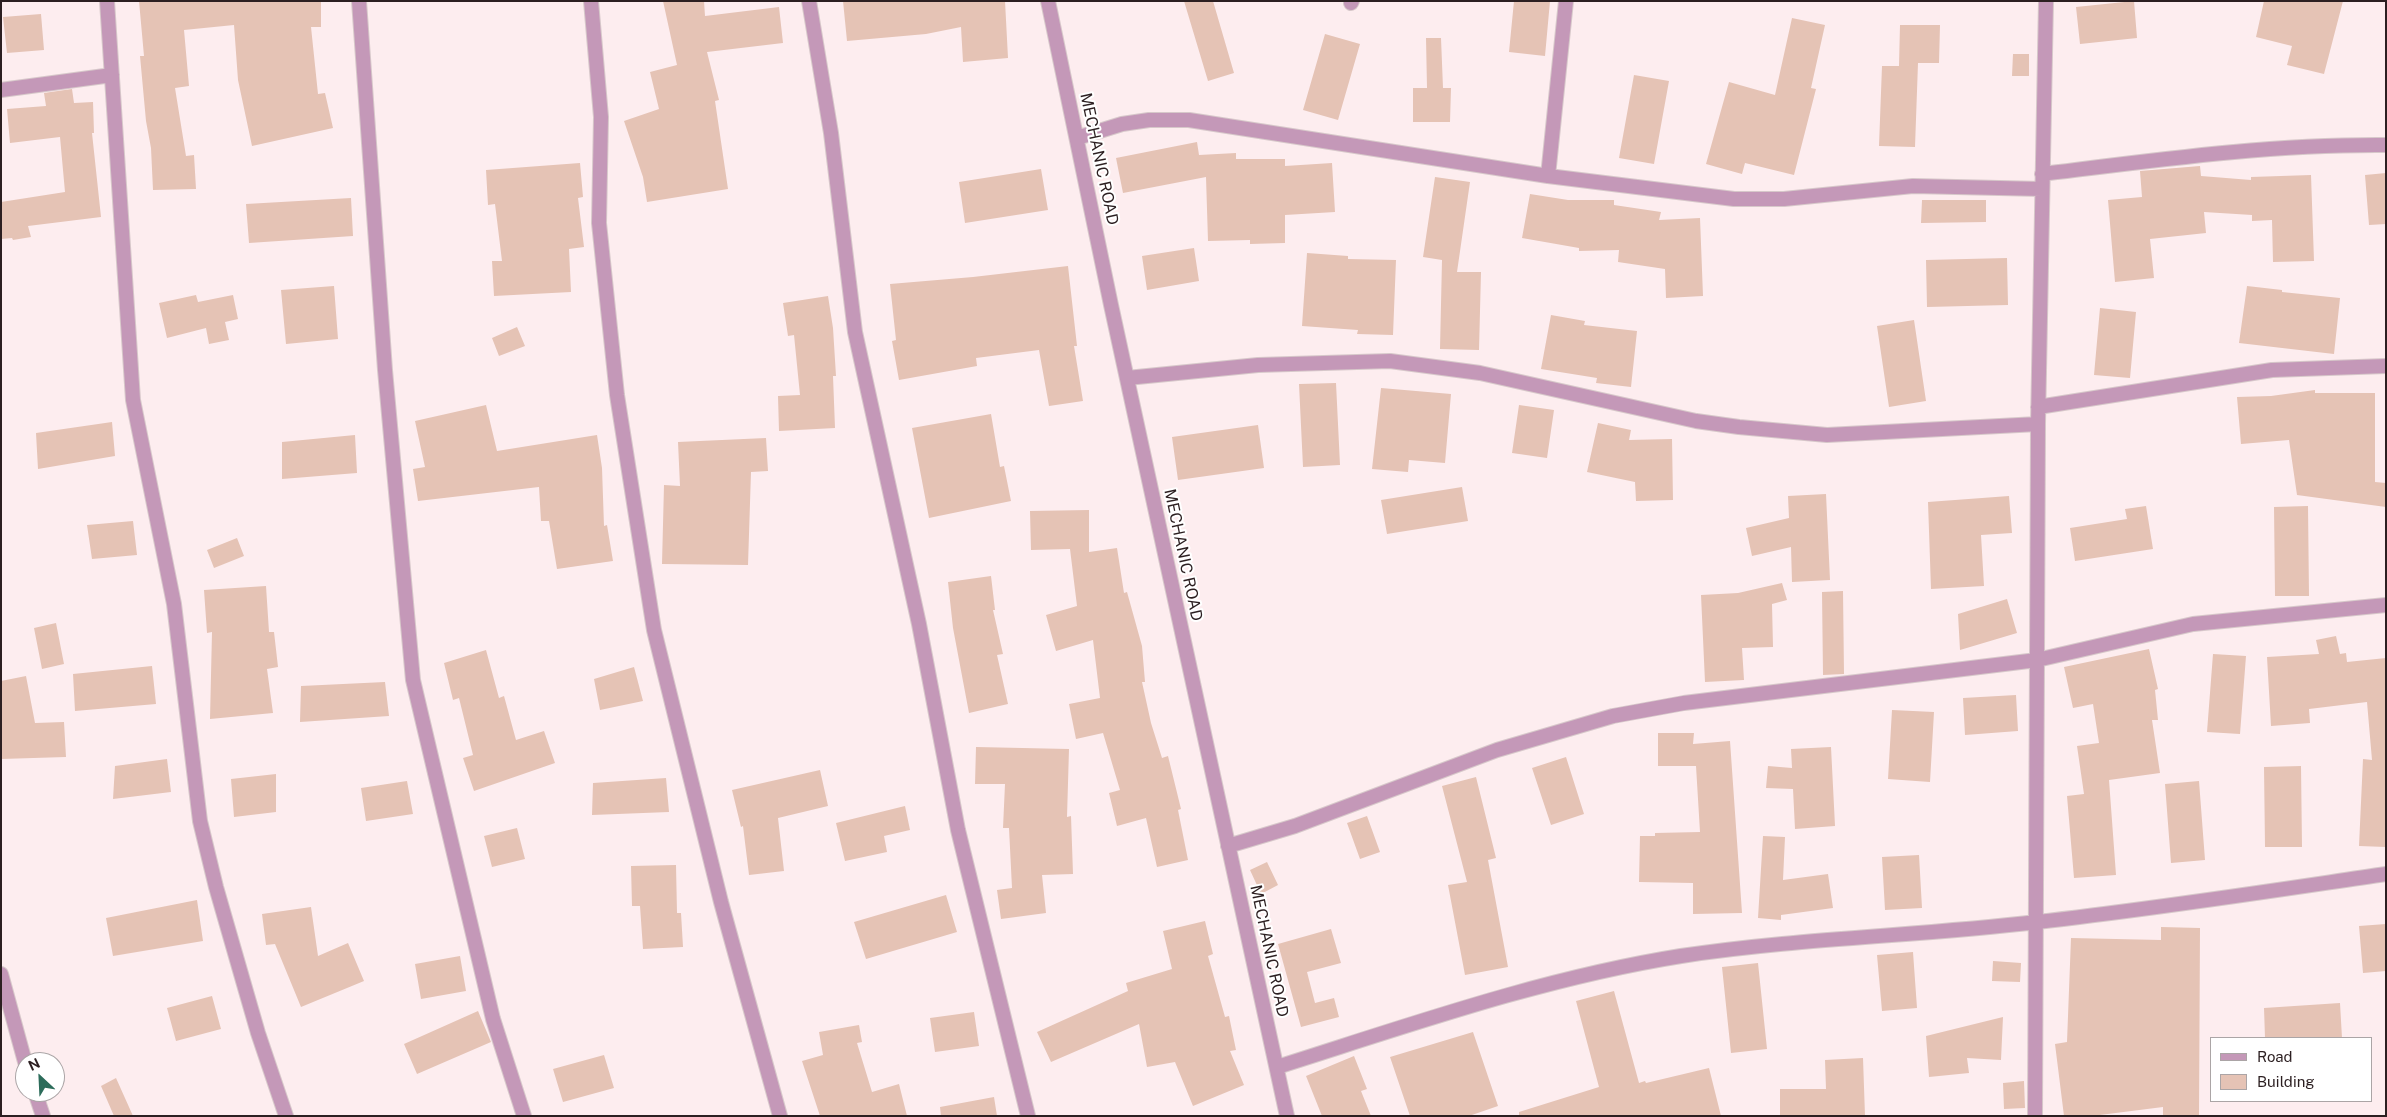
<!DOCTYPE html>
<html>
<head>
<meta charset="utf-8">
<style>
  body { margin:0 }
  #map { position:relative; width:2387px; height:1117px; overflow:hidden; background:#fdedef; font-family:"Public Sans",sans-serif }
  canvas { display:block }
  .frame { position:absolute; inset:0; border:2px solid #2c1f21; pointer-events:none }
  .legend { position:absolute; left:2210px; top:1037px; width:162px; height:65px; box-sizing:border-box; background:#fff; border:1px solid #aba5a6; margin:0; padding:6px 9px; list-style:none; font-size:15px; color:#2c1f21 }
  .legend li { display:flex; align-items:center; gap:10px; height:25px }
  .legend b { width:25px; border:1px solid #aba5a6 }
  .north { position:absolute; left:15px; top:1052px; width:50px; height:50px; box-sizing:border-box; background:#fff; border:1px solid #aba5a6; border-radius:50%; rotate:335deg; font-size:14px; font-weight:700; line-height:20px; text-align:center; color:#2c1f21 }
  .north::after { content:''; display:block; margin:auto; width:18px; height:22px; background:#2c6c5a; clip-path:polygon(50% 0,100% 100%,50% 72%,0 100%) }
</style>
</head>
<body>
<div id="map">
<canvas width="2387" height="1117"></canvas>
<div class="frame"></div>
<ul class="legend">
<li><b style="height:6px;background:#c498b8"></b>Road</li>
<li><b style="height:14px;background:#e5c3b5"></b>Building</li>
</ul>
<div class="north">N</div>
</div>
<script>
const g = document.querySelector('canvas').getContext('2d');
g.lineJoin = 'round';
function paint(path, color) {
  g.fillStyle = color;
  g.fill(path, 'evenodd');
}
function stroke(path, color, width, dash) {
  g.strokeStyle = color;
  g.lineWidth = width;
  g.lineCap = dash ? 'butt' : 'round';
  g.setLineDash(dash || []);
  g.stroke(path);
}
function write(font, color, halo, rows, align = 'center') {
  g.font = font + ' "Public Sans",sans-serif';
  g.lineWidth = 4;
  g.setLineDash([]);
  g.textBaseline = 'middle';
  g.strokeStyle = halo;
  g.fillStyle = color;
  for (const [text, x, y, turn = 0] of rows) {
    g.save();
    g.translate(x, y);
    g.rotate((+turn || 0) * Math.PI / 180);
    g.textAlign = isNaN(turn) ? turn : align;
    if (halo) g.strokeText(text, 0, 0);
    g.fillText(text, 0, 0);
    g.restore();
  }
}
paint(new Path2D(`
  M139 1H321V27H311L318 94 325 93 333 128 252 146 238 80 234 25 184 30 189 86 175 88 186 156 194 155 196 189 153 190 151 148 146 121 140 56H144Z
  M663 1H704L705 16 779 7 783 43 707 52 719 100 715 101 728 189 647 202 643 177 624 121 659 109 650 72 677 65Z
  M843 1H1005L1008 58 963 62 961 27 926 34 847 41Z
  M1184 1H1213L1234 73 1208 81Z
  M1514 1H1550L1545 56 1509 52Z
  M2134 1 2137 38 2080 44 2076 7Z
  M2264 1H2343L2324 74 2287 65 2292 46 2256 37Z
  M41 14 44 50 7 53 3 17Z
  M1792 18 1825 25 1811 88 1816 89 1794 175 1745 163 1742 174 1706 164 1729 82 1775 95Z
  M1900 25H1940L1939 63H1918L1915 147 1879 146 1882 66H1899Z
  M1325 34 1360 44 1338 120 1303 110Z
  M1426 38H1441L1443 88H1451L1450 122H1413V88H1427Z
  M2013 54H2029V76H2012Z
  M1634 75 1669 81 1654 164 1619 158Z
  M72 89 74 103 93 102 94 133H92L101 217 28 226 31 237 13 240 12 238 1 239V202L65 192 60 137 10 143 7 109 46 106 44 93Z
  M1197 142 1199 155 1236 153V159H1285V166L1332 163 1335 212 1285 215V243L1250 244V240L1208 241 1206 177 1123 193 1116 158Z
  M580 163 583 197 578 198 584 247 569 249 571 292 494 296 492 261H502L495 204 488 205 486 170Z
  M2200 166 2201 176 2251 180V177L2311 175 2314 261 2273 262 2272 220 2252 221V215L2204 212 2206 233 2150 239 2154 278 2115 282 2108 200 2142 197 2140 171Z
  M1041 169 1048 210 965 223 959 182Z
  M2386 173V224L2369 225 2365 175Z
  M1435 177 1470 182 1457 272H1481L1479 350 1440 349 1442 260 1423 257Z
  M1530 194 1568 200H1614V205L1661 212 1659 220 1700 218 1703 296 1666 298 1665 269 1618 262 1619 250 1579 251V248L1522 238Z
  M351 198 353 236 249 243 246 204Z
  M1922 200H1986V222L1921 223Z
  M1194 248 1199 281 1147 290 1142 256Z
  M1307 253 1348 256V259L1396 260 1393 335 1357 334 1358 330 1302 326Z
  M2007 258 2008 305 1927 307 1926 260Z
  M1068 266 1077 346H1074L1083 401 1049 406 1039 350 976 358 977 366 899 380 892 341 896 340 890 284 973 277Z
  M334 286 338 339 286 344 281 290Z
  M2247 286 2282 290V292L2340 298 2334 354 2239 343Z
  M196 295 198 302 233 295 238 319 225 322 229 340 209 344 206 328 167 338 159 303Z
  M828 296 833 328 836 376H833L835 428 779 431 778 396 800 395 794 335 788 336 783 303Z
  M2100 308 2136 312 2130 378 2094 375Z
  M1551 315 1585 321 1584 325 1637 331 1631 387 1596 383 1597 378 1541 369Z
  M1914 320 1926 401 1889 407 1877 326Z
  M517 327 525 346 499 356 492 338Z
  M1336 383 1340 465 1303 467 1299 384Z
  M1381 388 1451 394 1445 463 1409 460 1408 472 1372 469Z
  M2315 390V393H2375V482L2386 483V507L2297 495 2289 440 2241 444 2237 397 2271 396Z
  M486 405 497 451 597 435 602 468 604 526 607 525 613 561 557 569 549 521H541L539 487 418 501 413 469 425 467 415 421Z
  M1519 405 1554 410 1547 458 1512 453Z
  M991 414 1000 467 1004 466 1011 501 929 518 912 428Z
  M112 422 115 456 38 469 36 433Z
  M1598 423 1631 430 1629 440 1672 439 1673 500 1636 501 1635 482 1587 472Z
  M1258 425 1264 468 1178 480 1172 437Z
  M355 435 357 473 282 479V442Z
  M766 438 768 471 751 472 748 565 662 564 664 485 680 486 678 442Z
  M1462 487 1468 521 1387 534 1381 500Z
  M1826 494 1830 580 1792 582 1791 547 1752 556 1746 528 1789 518 1788 496Z
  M2009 496 2012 533 1981 535 1984 586 1931 589 1928 502Z
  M2146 506 2153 549 2075 561 2070 528 2127 519 2125 509Z
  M2308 506 2309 596H2275L2274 507Z
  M1089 510V552L1117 548 1124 593 1127 592 1142 646 1145 682H1142L1151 723 1162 758 1168 756 1181 809 1178 810 1188 860 1157 867 1146 818 1117 826 1109 793 1120 790 1103 733 1076 739 1069 704 1100 698 1093 640 1056 651 1046 615 1077 606 1070 549 1031 550 1030 511Z
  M133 521 137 555 92 559 87 525Z
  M237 538 244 556 214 568 207 550Z
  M991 576 995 610H993L1003 654 997 655 1008 704 969 713 953 628 948 582Z
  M1782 583 1787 600 1772 604 1773 647 1742 648 1744 680 1705 682 1701 595 1738 593Z
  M266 586 269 632H274L278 667 267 669 273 713 210 719 212 632 207 633 204 590Z
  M1843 591 1844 674 1823 675 1822 592Z
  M2007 599 2017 633 1960 650 1958 614Z
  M56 623 64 664 42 669 34 628Z
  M2336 636 2340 654 2346 653 2347 662 2386 658V847L2359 846 2363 759 2372 760 2367 702 2309 709 2310 723 2271 726 2267 657 2319 654 2316 640Z
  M2149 649 2158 689 2155 690 2158 720H2152L2160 773 2109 780 2116 875 2074 878 2067 796 2084 794 2077 746 2099 743 2093 704 2073 708 2064 667Z
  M486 650 499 698 504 696 516 740 544 731 555 763 474 791 463 758 473 755 459 698 453 700 444 663Z
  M2213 654 2246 656 2240 734 2207 732Z
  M152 666 156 704 75 711 73 674Z
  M634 667 643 701 600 710 594 679Z
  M26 676 35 723 64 722 66 757 1 759V681Z
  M385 682 389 716 300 722 301 686Z
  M2016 695 2018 731 1965 735 1963 698Z
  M1892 710 1934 712 1930 782 1888 779Z
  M1658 733H1694L1693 744 1730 741 1742 913 1693 914V883L1639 882 1640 836H1655V833L1700 832 1696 766H1658Z
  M976 747 1069 749 1067 817 1071 816 1073 874 1042 875 1046 913 1001 919 997 890 1012 888 1009 828H1003L1005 784H975Z
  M1831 747 1835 826 1795 829 1793 789 1766 788 1768 766 1792 768 1791 749Z
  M1566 757 1584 814 1551 825 1532 768Z
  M167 759 171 792 113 799 115 766Z
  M2301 766 2302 847H2265L2264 767Z
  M820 770 828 806 778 818 784 871 749 875 743 826 741 827 732 790Z
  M276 774V812L234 817 231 779Z
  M1476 777 1496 858 1488 860 1508 967 1465 975 1448 885 1467 882 1442 786Z
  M666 778 669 812 592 815 593 783Z
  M407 781 413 814 366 821 361 788Z
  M2199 781 2205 860 2171 863 2165 784Z
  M905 806 910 830 884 836 887 852 845 861 836 823Z
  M1367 816 1380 852 1360 859 1347 823Z
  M517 828 525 859 492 867 484 836Z
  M1763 836 1785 837 1783 880 1828 874 1833 908 1781 915V920L1758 918Z
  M1919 855 1922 908 1885 910 1882 857Z
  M1267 862 1278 885 1261 894 1250 870Z
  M676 865 677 913H681L683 947 643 949 640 906H632L631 866Z
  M946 895 957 932 866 959 854 922Z
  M197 900 203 941 113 956 106 918Z
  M311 907 318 956 348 943 364 981 301 1007 275 944 266 945 262 914Z
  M1205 921 1213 954 1208 956 1225 1017 1229 1016 1236 1050 1230 1051 1244 1085 1193 1106 1175 1062 1147 1067 1139 1024 1051 1062 1037 1032 1128 991 1126 983 1172 969 1163 931Z
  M2386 924V971L2363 973 2359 926Z
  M2161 927 2200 928 2199 1116H2163V1107L2092 1116H2064L2055 1044 2067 1042 2071 938 2161 940Z
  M1331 929 1341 963 1307 972 1315 1003 1334 998 1339 1017 1301 1027 1278 944Z
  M1913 952 1917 1008 1882 1011 1877 955Z
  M460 956 466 991 421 999 415 964Z
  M1993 961 2021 963 2020 982 1992 981Z
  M1758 963 1767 1049 1731 1053 1722 967Z
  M1614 991 1639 1083 1645 1081 1646 1083 1709 1068 1721 1116H1519V1112L1599 1087 1576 1001Z
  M212 996 221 1029 176 1041 167 1008Z
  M2340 1003 2342 1038H2265L2264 1008Z
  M478 1011 491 1042 417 1074 404 1044Z
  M974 1012 979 1046 935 1052 930 1018Z
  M2003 1017 2001 1060 1967 1058 1969 1073 1929 1077 1926 1036Z
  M859 1025 862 1042 857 1043 872 1092 899 1084 907 1116H820L802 1061 823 1055 819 1032Z
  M1473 1032 1498 1106 1469 1116H1410L1390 1057Z
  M604 1055 614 1088 563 1102 553 1069Z
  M1354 1056 1367 1089 1361 1091 1371 1116H1322L1306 1076Z
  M1863 1058 1865 1116H1780V1089H1826L1825 1060Z
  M116 1078 133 1116H114L101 1086Z
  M2024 1081 2025 1108 2004 1109 2003 1083Z
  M994 1097 997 1116H941L940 1107Z`), '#e5c3b5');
const minor = new Path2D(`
  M107 1 133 400 174 604 200 821 216 887 258 1033 286 1116
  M359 1 385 370 413 680 493 1019 524 1116
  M591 1 601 117 599 223 617 395 654 630 721 902 780 1116
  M809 1 831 133 855 332 919 624 958 830 1028 1116
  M1048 1 1111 305 1287 1116
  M1351 3 1352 1
  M1 90 112 75
  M1077 138 1122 124 1149 120H1189L1548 176 1734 199H1784L1913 186 2042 189
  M2042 174C2156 160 2270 144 2386 145
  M1548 176 1566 1
  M1127 378 1258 365 1390 361 1480 373 1696 421 1739 427 1827 435 2038 424
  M2038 407 2272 370 2386 366
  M1228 846 1295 826 1497 750 1613 716 1684 703 2037 660 2193 624 2386 605
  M1 974 25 1062
  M1277 1067C1410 1025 1543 978 1681 956 1799 938 1919 936 2037 922 2154 909 2270 891 2386 874
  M35 1092 43 1116
  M2035 1116 2038 424 2046 1`);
stroke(minor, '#d7c8ca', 16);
stroke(minor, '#c498b8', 14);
write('16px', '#2c1f21', '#fff', [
  ["MECHANIC ROAD",1099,159,78],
  ["MECHANIC ROAD",1183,555,78],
  ["MECHANIC ROAD",1269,951,78]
]);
</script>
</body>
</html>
